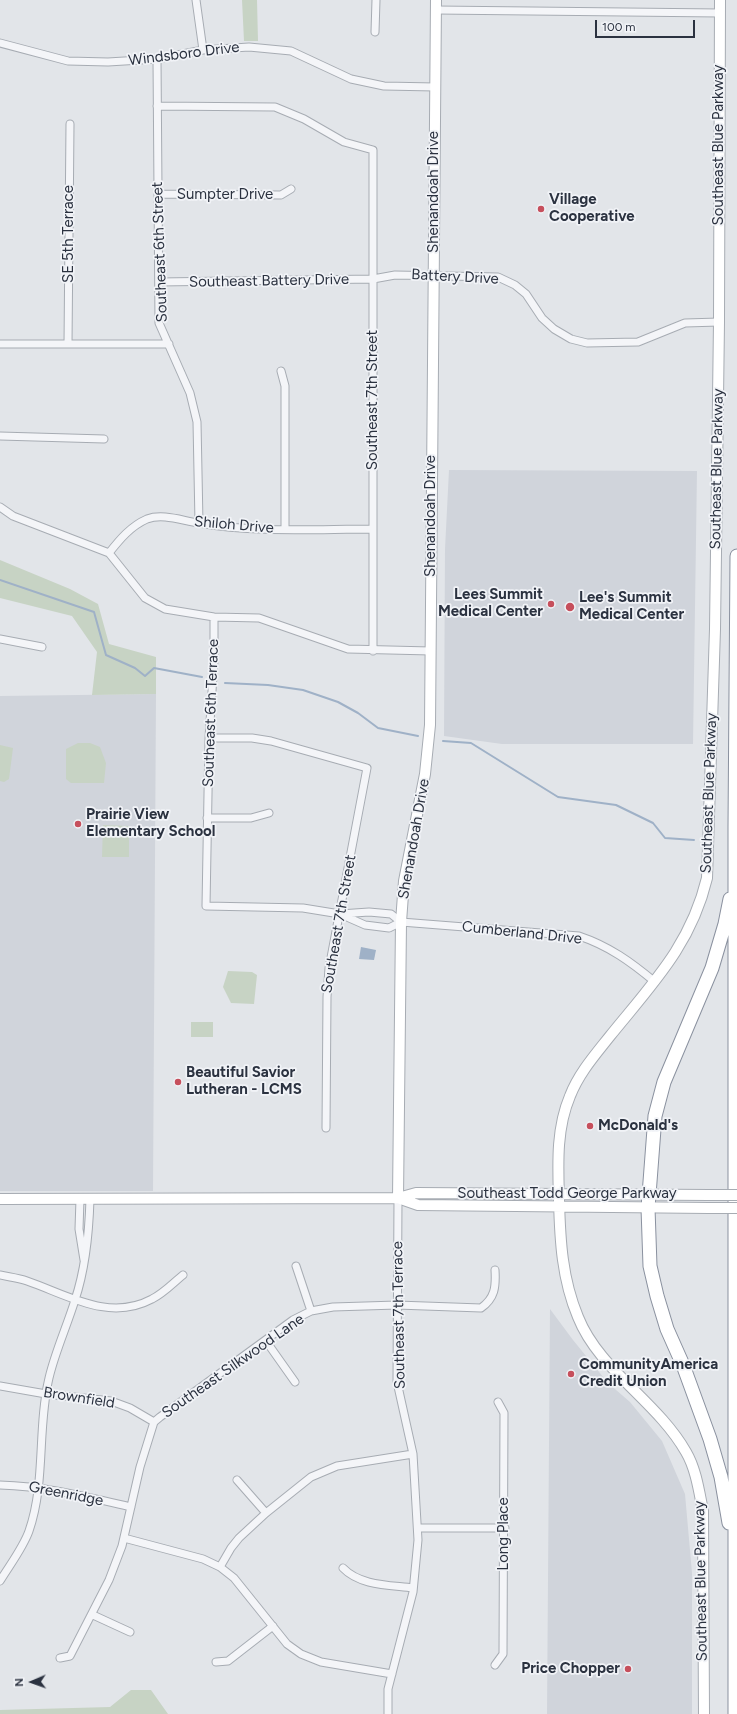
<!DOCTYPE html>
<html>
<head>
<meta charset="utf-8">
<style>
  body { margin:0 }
  #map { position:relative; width:737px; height:1714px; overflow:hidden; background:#e2e5e9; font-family:Figtree,sans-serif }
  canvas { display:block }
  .north { position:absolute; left:12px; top:1662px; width:40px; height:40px; -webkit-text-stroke:3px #f1f3f7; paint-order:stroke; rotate:268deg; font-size:11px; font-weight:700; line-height:16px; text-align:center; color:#2b3240 }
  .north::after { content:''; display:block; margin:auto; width:14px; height:18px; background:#2b3240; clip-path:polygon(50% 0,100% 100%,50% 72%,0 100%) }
  .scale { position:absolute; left:595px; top:20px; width:100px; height:18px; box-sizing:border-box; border:2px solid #2b3240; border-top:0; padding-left:5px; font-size:12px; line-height:14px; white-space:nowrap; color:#2b3240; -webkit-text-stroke:3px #f1f3f7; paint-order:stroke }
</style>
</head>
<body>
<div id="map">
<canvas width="737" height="1714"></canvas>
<div class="north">N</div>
<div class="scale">100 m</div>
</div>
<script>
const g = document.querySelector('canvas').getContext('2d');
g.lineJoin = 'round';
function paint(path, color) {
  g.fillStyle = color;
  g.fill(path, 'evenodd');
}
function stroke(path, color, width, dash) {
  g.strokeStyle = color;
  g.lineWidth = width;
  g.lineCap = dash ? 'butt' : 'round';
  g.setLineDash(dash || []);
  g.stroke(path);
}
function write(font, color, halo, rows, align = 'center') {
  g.font = font + ' Figtree,sans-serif';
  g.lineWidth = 3.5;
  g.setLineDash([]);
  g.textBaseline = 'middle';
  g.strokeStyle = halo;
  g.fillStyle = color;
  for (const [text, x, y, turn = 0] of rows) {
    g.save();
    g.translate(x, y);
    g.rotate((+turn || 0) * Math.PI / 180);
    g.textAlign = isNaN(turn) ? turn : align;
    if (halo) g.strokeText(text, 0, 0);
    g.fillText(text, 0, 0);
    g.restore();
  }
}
paint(new Path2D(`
  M449 470 697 471 693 744H502L444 736 445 549Z
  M156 694 153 1191H0V696Z
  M550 1309 573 1340 608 1383 630 1402 662 1441 685 1494 692 1573V1714H547Z`), '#d0d4db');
paint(new Path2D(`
  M242 0H257L258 41H244Z
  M0 560 70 589 98 604 109 644 156 657V694L92 695 97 652 72 616 0 598Z
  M78 743H90L100 747 106 763 104 783H71L66 779V749Z
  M0 745 13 748 9 779 4 782 0 781Z
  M103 825 129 826V857H102Z
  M228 971 252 972 257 975 254 1004 231 1003 223 987Z
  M191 1022H213V1037H191Z
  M131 1690H151L168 1714H0V1710L110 1707Z`), '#c7d3c4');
paint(new Path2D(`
  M361 947 376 950 374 960 359 959Z`), '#9fb1c7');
stroke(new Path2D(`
  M0 580 94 612 106 655 135 668 145 676 154 668 202 677
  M225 683 268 685 303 690 338 702 358 713 378 728 418 736
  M443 741 471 743 558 797 616 805 653 823 665 838 694 840`), '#9fb1c7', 2);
const street = new Path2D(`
  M196 0 203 50
  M436 10 720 13
  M375 32 376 0
  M0 43 68 61 108 62 157 59 203 50 249 47 291 51 351 79 384 86 435 87
  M157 59 159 323 190 393 197 422 199 523
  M157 106 275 107 304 119 344 142 373 150V651
  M158 194 281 195 291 189
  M159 282 373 279 395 275 498 277 515 285 526 294 542 318 554 329 571 339 587 343 638 342 685 323 719 322
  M0 344H169
  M68 344 70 124
  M281 371 285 386V529
  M0 436 104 439
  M0 507 13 516 109 553 145 598 165 609 214 617 259 618 348 649 431 651
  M109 553C120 539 131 526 147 519 163 513 183 521 199 523 255 533 315 529 373 529
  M214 617V660L209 738 206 906 303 908 340 914 369 912 391 914 401 922
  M0 639 42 647
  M209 738H252L271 741 367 768 329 968 327 997 326 1128
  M207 818H251L269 813
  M340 914 365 925 389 928 401 922 579 936C609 946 631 962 655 982
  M80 1199 79 1229 84 1260
  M296 1266 311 1311
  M0 1275C9 1277 18 1278 27 1281 68 1295 109 1322 152 1299 164 1293 173 1283 183 1275
  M266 1341 295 1382
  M0 1386 46 1394 111 1401 130 1408 154 1422
  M237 1480 266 1513
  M0 1485C45 1486 88 1497 131 1507
  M418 1528H505
  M124 1538 203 1559 220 1567 234 1578 287 1644 301 1654 321 1662 392 1674
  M220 1567 231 1548 239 1538 266 1513 311 1477 337 1466 413 1454
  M343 1568C360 1586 391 1585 413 1588
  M0 1581C9 1566 23 1548 29 1531 46 1482 37 1429 49 1378 55 1352 67 1326 75 1300 86 1267 89 1234 90 1199
  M93 1615 130 1632
  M60 1658 70 1656 109 1580 122 1546 140 1467 154 1422 160 1417 293 1320 311 1311 333 1307 397 1305 481 1308C495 1298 496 1287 495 1270
  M216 1662 228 1661 273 1626
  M495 1665 503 1654 504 1413 498 1402
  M388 1714V1689L413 1592 418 1540 413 1454 397 1382 398 1198`);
const secondary = new Path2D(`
  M398 1198 401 922 404 881 425 774 430 725 436 0
  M398 1198 418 1205 709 1208
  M0 1199 398 1198 416 1193 709 1195
  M704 1714 703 1511C699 1491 696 1469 686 1452 657 1401 599 1370 578 1317 562 1279 560 1240 559 1200 558 1165 556 1129 570 1096 579 1073 595 1055 610 1036 652 984 691 945 707 878L715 629 719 322 720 0`);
const highway = new Path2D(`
  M729 1523 721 1477 710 1439 683 1365 667 1329 657 1296 650 1266 648 1208 655 1116 664 1082 712 968 725 924 730 899
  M735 1714V826L737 556`);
stroke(street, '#a7acb3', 9);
stroke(secondary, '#a7acb3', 12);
stroke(highway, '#8a919f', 15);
stroke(street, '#f4f5f8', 7);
stroke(secondary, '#fff', 10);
stroke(highway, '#fff', 13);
const secondaryBridge = new Path2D(`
  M709 1195H737
  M709 1208H737`);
stroke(secondaryBridge, '#a7acb3', 12, []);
stroke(secondaryBridge, '#fff', 10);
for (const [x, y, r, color] of [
  [541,209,4,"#c64f5c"],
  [551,604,4,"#c64f5c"],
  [570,607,5,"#c64f5c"],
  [78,824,4,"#c64f5c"],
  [178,1082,4,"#c64f5c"],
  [590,1126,4,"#c64f5c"],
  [571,1374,4,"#c64f5c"],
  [628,1669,4,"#c64f5c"]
]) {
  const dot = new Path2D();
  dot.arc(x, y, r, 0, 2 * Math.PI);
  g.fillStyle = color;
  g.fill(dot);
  stroke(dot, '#f1f3f7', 1.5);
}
write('15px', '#2b3240', '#f1f3f7', [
  ["Windsboro Drive",184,54,-7],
  ["Southeast Blue Parkway",719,145,-90],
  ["Shenandoah Drive",434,192,-90],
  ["Sumpter Drive",225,195],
  ["SE 5th Terrace",69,234,-90],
  ["Southeast 6th Street",160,252,-92],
  ["Battery Drive",455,277,3],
  ["Southeast Battery Drive",269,281,-1],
  ["Southeast 7th Street",373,400,-90],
  ["Southeast Blue Parkway",717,469,-89],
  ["Shenandoah Drive",431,516,-90],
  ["Shiloh Drive",234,525,5],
  ["Southeast 6th Terrace",211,713,-88],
  ["Southeast Blue Parkway",709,793,-88],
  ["Shenandoah Drive",414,839,-80],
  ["Southeast 7th Street",339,924,-80],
  ["Cumberland Drive",522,933,6],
  ["Southeast Todd George Parkway",567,1194],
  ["Southeast 7th Terrace",399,1315,-91],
  ["Southeast Silkwood Lane",233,1366,-35],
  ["Brownfield",79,1398,9],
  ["Greenridge",66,1494,11],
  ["Long Place",504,1534,-90],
  ["Southeast Blue Parkway",701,1581,-91]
]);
write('bold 15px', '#2b3240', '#f1f3f7', [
  ["Village",549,200],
  ["Cooperative",549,217],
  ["Lees Summit",543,595,"right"],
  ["Medical Center",543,612,"right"],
  ["Lee's Summit",579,598],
  ["Medical Center",579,615],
  ["Prairie View",86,815],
  ["Elementary School",86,832],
  ["Beautiful Savior",186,1073],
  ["Lutheran - LCMS",186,1090],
  ["McDonald's",598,1126],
  ["CommunityAmerica",579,1365],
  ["Credit Union",579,1382],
  ["Price Chopper",620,1669,"right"]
], 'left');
</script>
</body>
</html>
